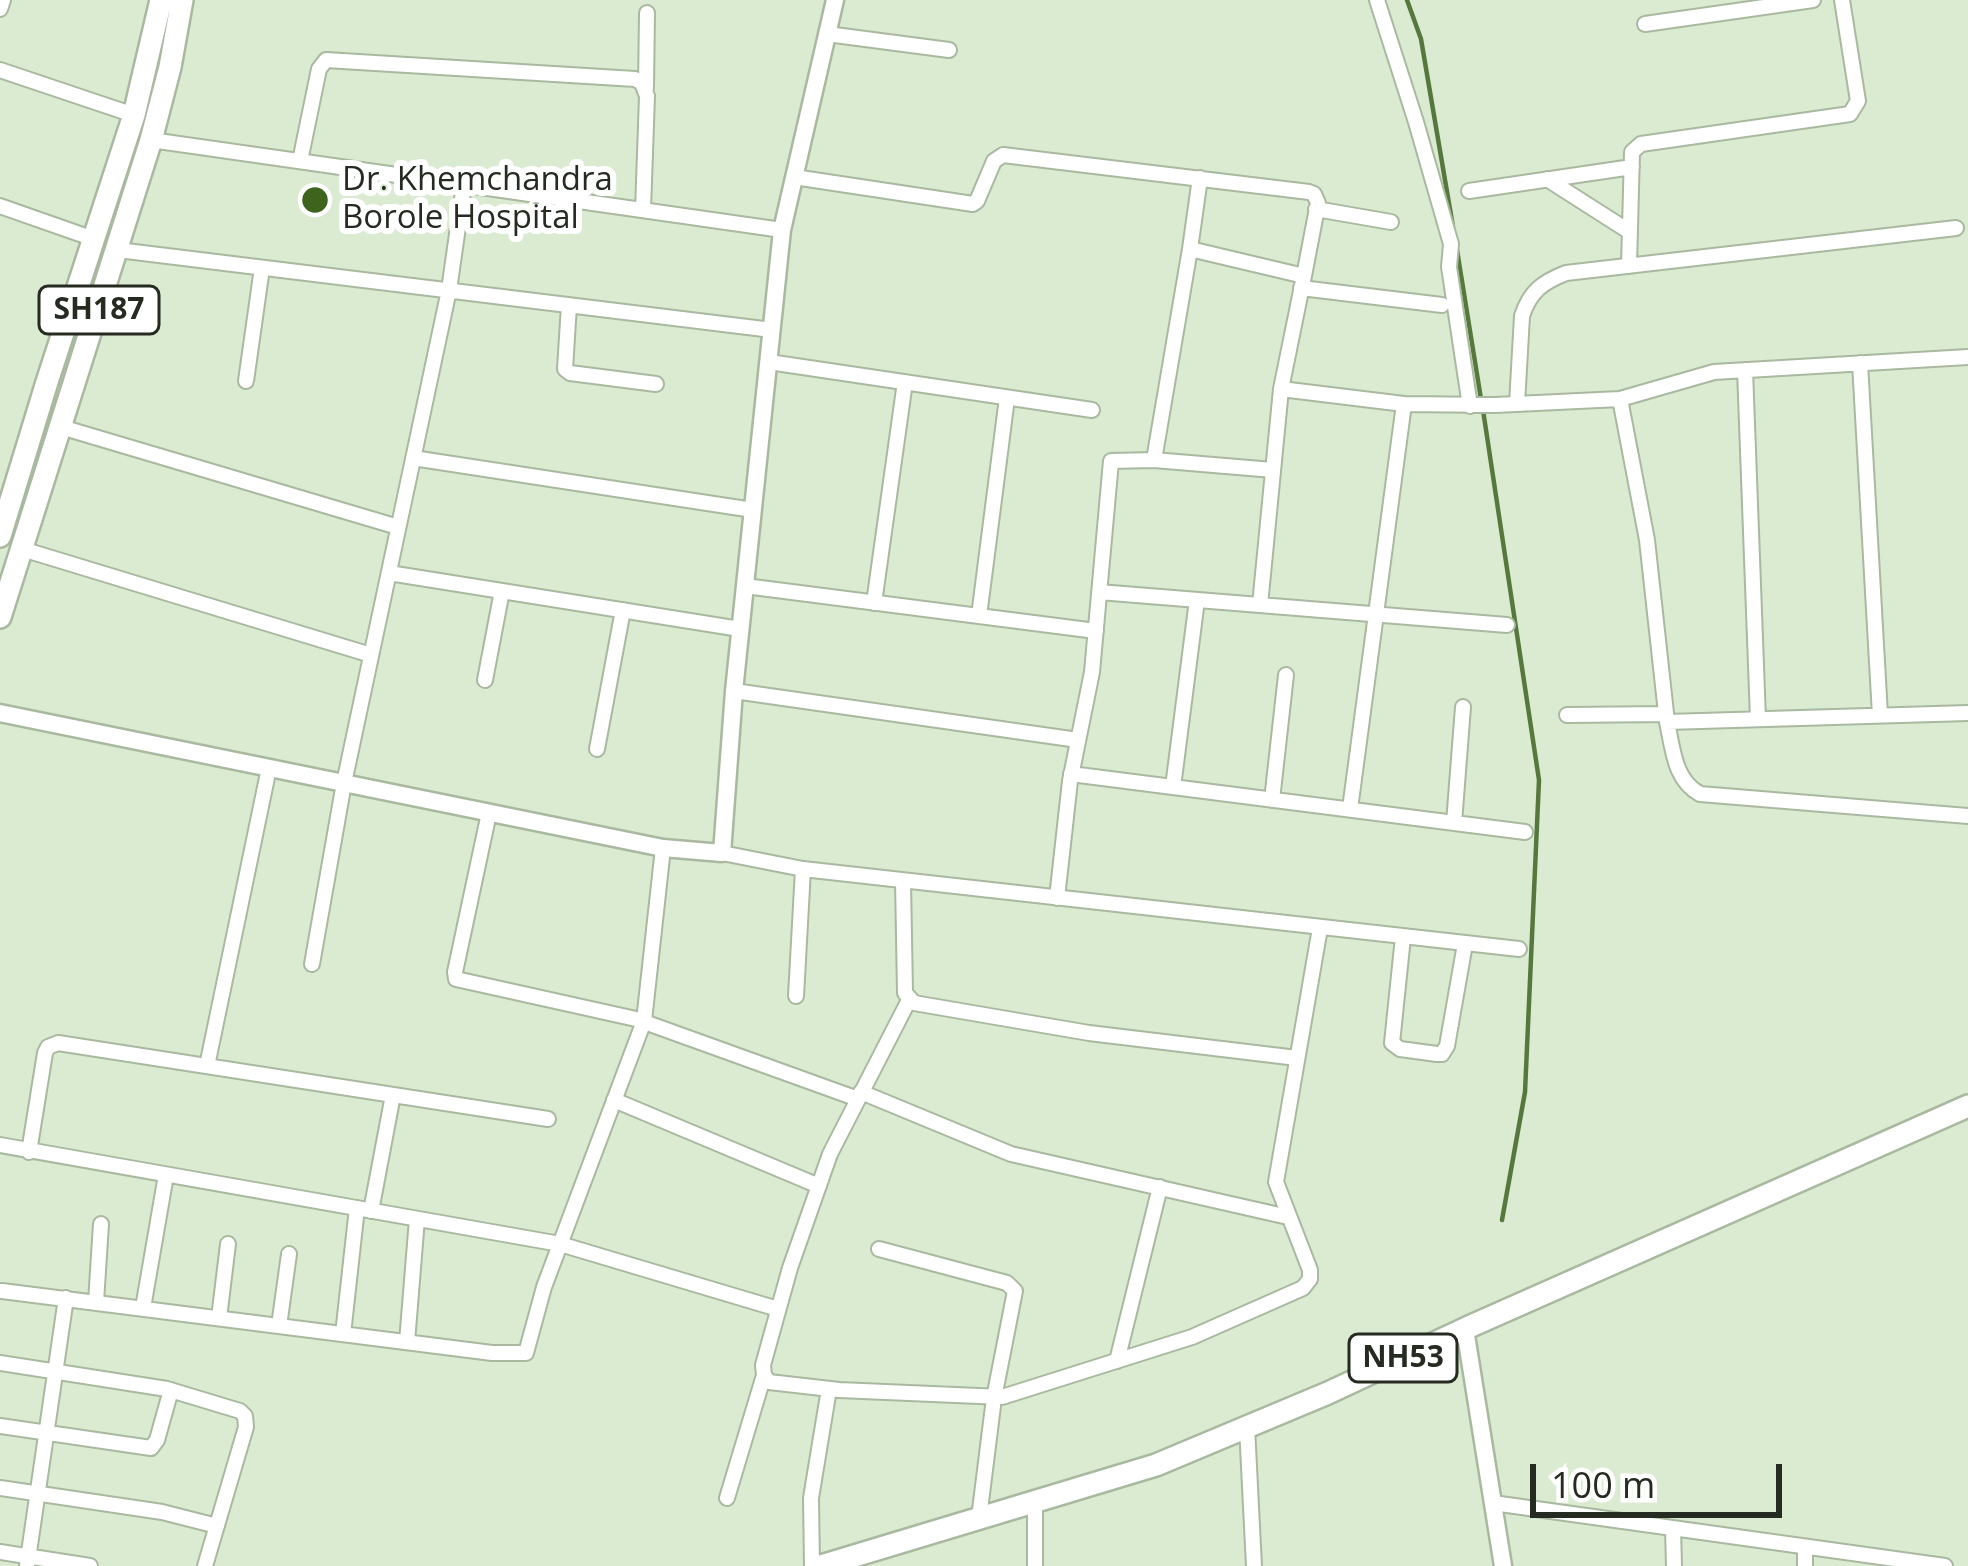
<!DOCTYPE html>
<html>
<head>
<meta charset="utf-8">
<style>
  body { margin:0 }
  #map { position:relative; width:1968px; height:1566px; overflow:hidden; background:#dbebd1; font-family:"Open Sans",sans-serif }
  canvas { display:block }
  .scale { position:absolute; left:1530px; top:1464px; width:252px; height:54px; box-sizing:border-box; border:6px solid #252b21; border-top:0; padding-left:15px; font-size:36px; line-height:42px; white-space:nowrap; color:#252b21; -webkit-text-stroke:9px #fff; paint-order:stroke }
</style>
</head>
<body>
<div id="map">
<canvas width="1968" height="1566"></canvas>
<div class="scale">100 m</div>
</div>
<script>
const g = document.querySelector('canvas').getContext('2d');
g.lineJoin = 'round';
function stroke(path, color, width, dash) {
  g.strokeStyle = color;
  g.lineWidth = width;
  g.lineCap = dash ? 'butt' : 'round';
  g.setLineDash(dash || []);
  g.stroke(path);
}
function write(font, color, halo, rows, align = 'center') {
  g.font = font + ' "Open Sans",sans-serif';
  g.lineWidth = 12;
  g.setLineDash([]);
  g.textBaseline = 'middle';
  g.strokeStyle = halo;
  g.fillStyle = color;
  for (const [text, x, y, turn = 0] of rows) {
    g.save();
    g.translate(x, y);
    g.rotate((+turn || 0) * Math.PI / 180);
    g.textAlign = isNaN(turn) ? turn : align;
    if (halo) g.strokeText(text, 0, 0);
    g.fillText(text, 0, 0);
    g.restore();
  }
}
stroke(new Path2D(`
  M1407 0 1421 39 1453 227
  M1457 250 1481 399
  M1483 410 1539 780 1525 1092 1502 1220`), '#55783c', 4.5);
const minor = new Path2D(`
  M1377 0 1416 122 1451 244 1449 267 1470 406
  M0 9 3 0
  M1645 24 1813 0
  M827 34 949 50
  M0 70 134 115
  M646 88 647 13
  M151 140 782 230
  M300 161 319 69 326 60 635 79 642 83 647 96 643 210
  M794 177 973 204 977 201 994 161 1003 155 1309 192 1314 194 1318 203 1304 276
  M1547 179 1630 232
  M1469 191 1632 167
  M0 206 94 239
  M1316 209 1391 222
  M1190 249 1200 178
  M118 250 772 330
  M1629 266 1632 152 1641 144 1850 114 1858 101 1842 0
  M1301 288 1442 305
  M569 305 565 369 570 373 656 384
  M769 362 1092 410
  M1860 363 1880 715
  M1745 370 1758 719
  M246 381 262 268
  M1620 399 1714 372 1968 357
  M1517 404 1522 316C1530 291 1543 282 1566 273L1956 228
  M61 427 398 527
  M413 458 753 510
  M1154 460 1273 470
  M22 549 371 655
  M389 573 740 629
  M745 586 1096 631
  M1099 592 1507 625
  M874 603 905 382
  M1260 605 1281 389
  M979 616 1007 398
  M485 680 502 591
  M734 691 1078 740
  M1567 715 1665 714
  M1667 722C1673 749 1674 780 1700 794L1968 816
  M597 749 623 610
  M1071 774 1525 832
  M1173 787 1197 600
  M1272 800 1286 675
  M1350 809 1404 404
  M489 813 455 972 456 979 636 1019 858 1099
  M1454 823 1463 707
  M722 853 803 869 1519 949
  M903 880 905 993 914 1003 1089 1033 1297 1058
  M1057 898 1070 781 1092 672 1111 461 1154 460 1190 249 1304 276 1281 389 1404 404 1495 405 1620 399 1647 540 1667 722 1968 713
  M1403 937 1392 1043 1400 1049 1437 1054H1442L1447 1046 1465 944
  M312 964 344 783 449 290 464 185
  M796 996 803 869
  M909 1000 830 1154 790 1268 763 1365 764 1375 769 1382 839 1390 1002 1397 1192 1337 1303 1288 1310 1279V1270L1276 1182 1320 928
  M207 1066 269 768
  M861 1092 1011 1154 1288 1217
  M614 1100 819 1186
  M0 1145 560 1244 778 1309
  M29 1152 45 1053 48 1047 58 1043 548 1119
  M371 1211 393 1095
  M879 1249 1007 1283 1015 1291 994 1398 979 1518
  M2 1291 492 1353H526L544 1287 644 1021 663 848
  M96 1302 101 1224
  M143 1308 166 1175
  M219 1318 228 1244
  M279 1326 289 1254
  M343 1334 357 1208
  M407 1342 417 1219
  M1117 1361 1160 1187
  M0 1363 167 1389 240 1411 245 1416 246 1427 205 1566
  M0 1426 151 1448 157 1440 171 1390
  M1247 1427 1254 1566
  M0 1488 162 1512 217 1526
  M727 1498 764 1375
  M1493 1503 1945 1566
  M1673 1528 1674 1566
  M1805 1547V1566
  M0 1552 90 1566
  M27 1566 66 1298
  M812 1566 811 1498 829 1389
  M1035 1566V1502`);
const tertiary = new Path2D(`
  M0 713 663 848 722 853 734 691 782 230 835 0
  M1465 1329 1503 1566`);
const primary = new Path2D(`
  M0 536 47 382 134 115 161 0
  M0 617 151 140 170 67 182 0`);
const trunk = new Path2D(`
  M821 1566 1156 1465 1328 1393 1471 1326 1968 1106`);
stroke(minor, '#a9b9a0', 18);
stroke(tertiary, '#a9b9a0', 21);
stroke(primary, '#a9b9a0', 26);
stroke(trunk, '#a9b9a0', 26);
stroke(minor, '#fff', 14);
stroke(tertiary, '#fff', 16);
stroke(primary, '#fff', 21);
stroke(trunk, '#fff', 21);
for (const [x, y, r, color] of [
  [315,200,15,"#3d631d"]
]) {
  const dot = new Path2D();
  dot.arc(x, y, r, 0, 2 * Math.PI);
  g.fillStyle = color;
  g.fill(dot);
  stroke(dot, '#fff', 4.5);
}
for (const [x, y, w] of [
  [99,310,120],
  [1403,1358,108]
]) {
  const box = new Path2D();
  box.roundRect(x - w / 2, y - 24, w, 48, 9);
  g.fillStyle = '#fff';
  g.fill(box);
  stroke(box, '#252b21', 3);
}
write('bold 30px', '#252b21', null, [
  ["SH187",99,310],
  ["NH53",1403,1358]
]);
write('33px', '#252b21', '#fff', [
  ["Dr. Khemchandra",342,181],
  ["Borole Hospital",342,219]
], 'left');
</script>
</body>
</html>
